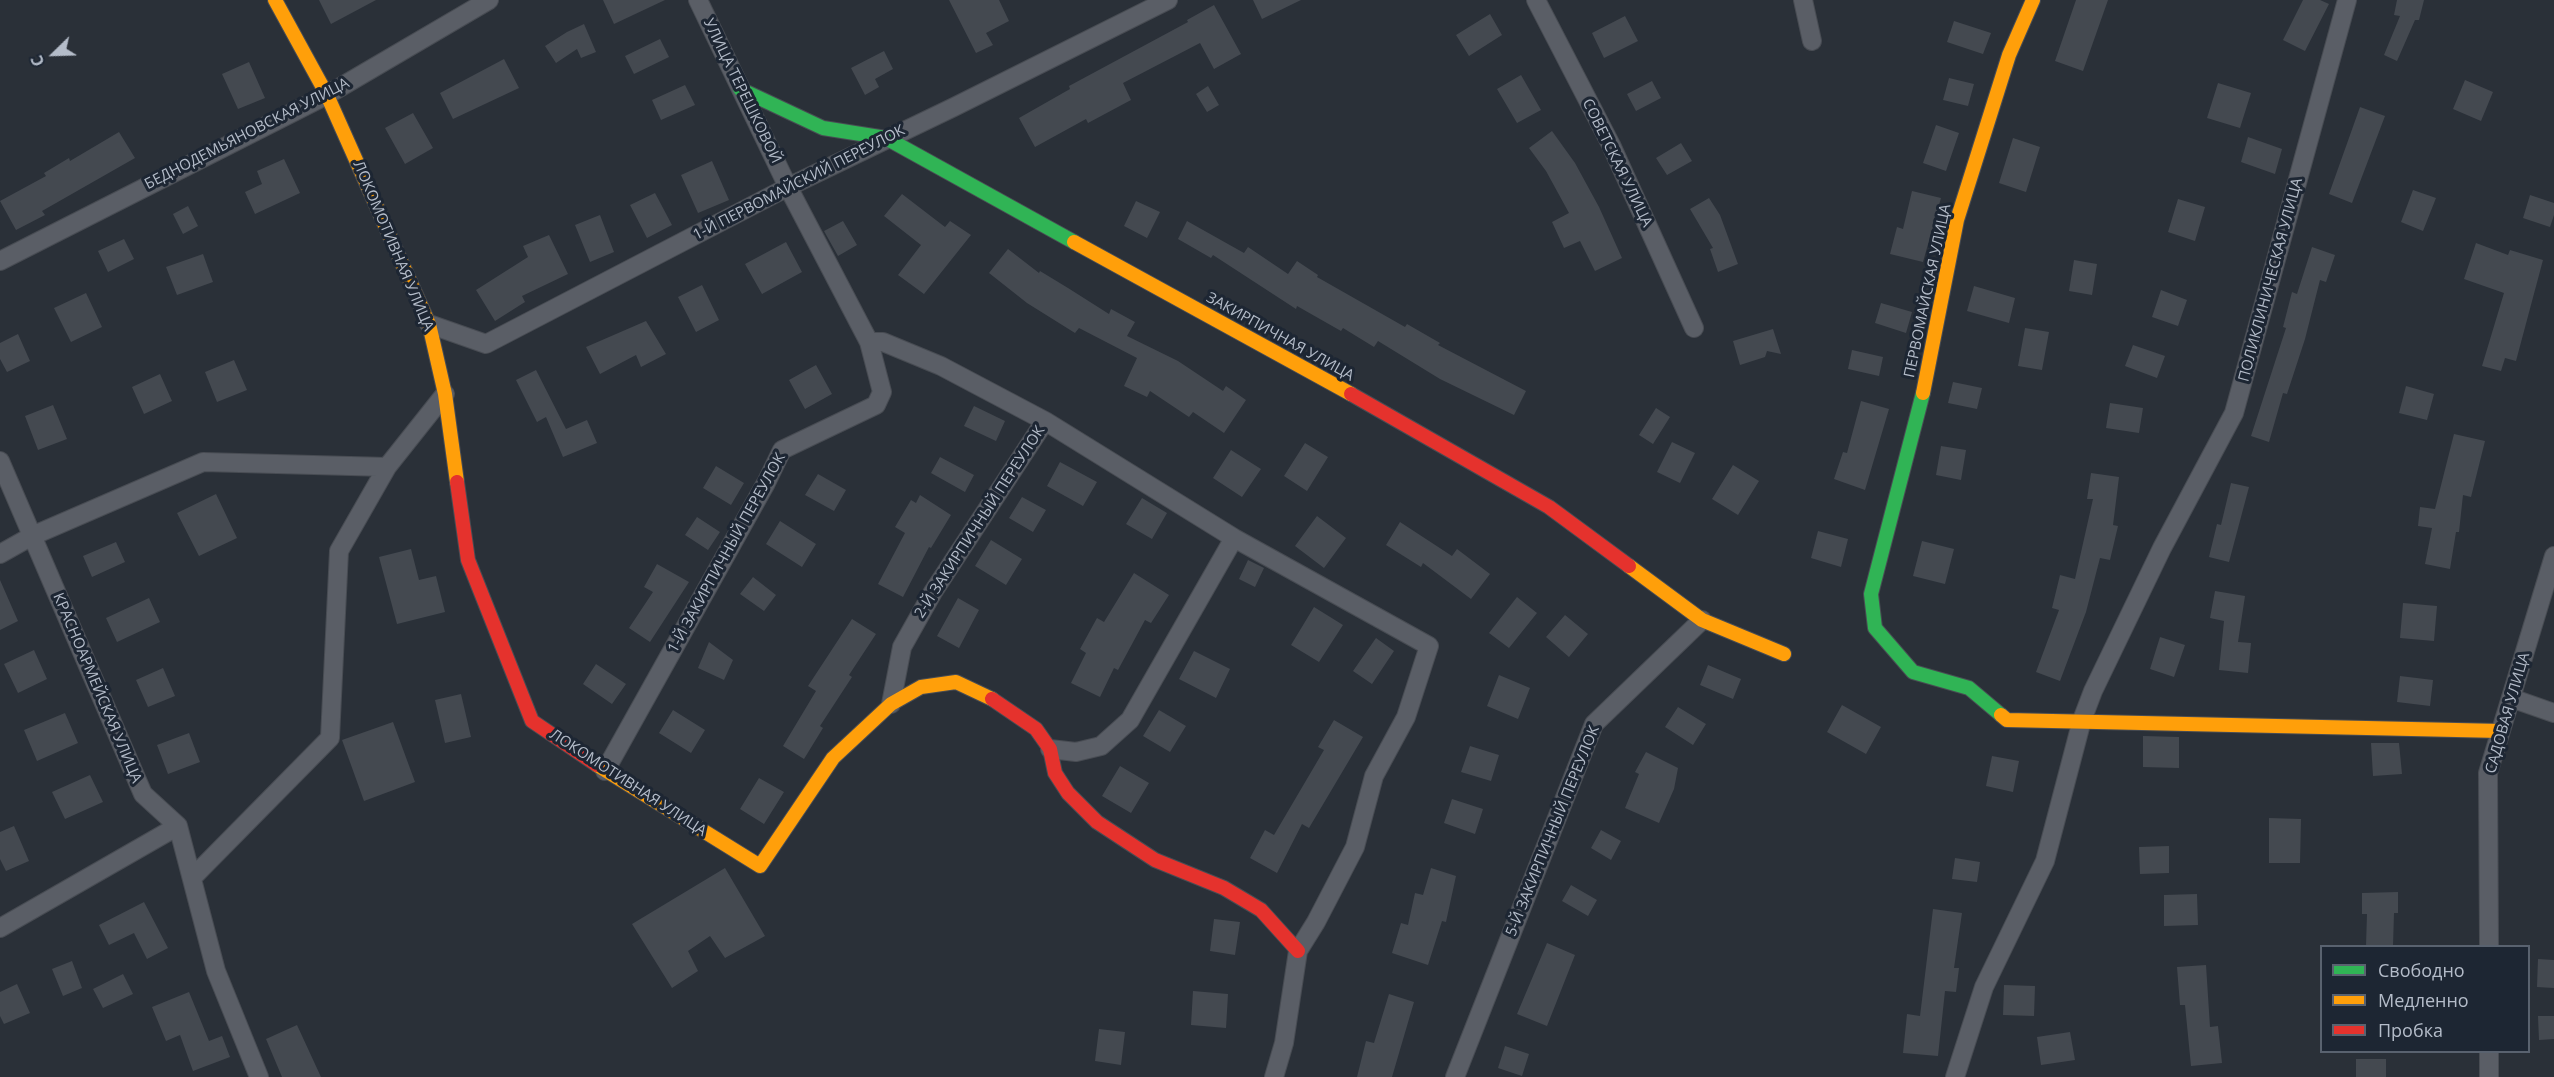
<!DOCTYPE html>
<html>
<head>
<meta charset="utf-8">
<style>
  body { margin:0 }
  #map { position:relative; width:2554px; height:1077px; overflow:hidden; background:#2a3038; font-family:"Open Sans",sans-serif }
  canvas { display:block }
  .legend { position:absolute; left:2320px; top:945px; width:210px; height:108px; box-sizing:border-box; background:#1d2633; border:2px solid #59626f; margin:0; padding:8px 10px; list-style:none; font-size:18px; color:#b4bcc9 }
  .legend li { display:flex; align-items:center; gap:12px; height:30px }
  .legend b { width:30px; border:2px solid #59626f }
  .north { position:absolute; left:24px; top:24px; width:60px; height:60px; -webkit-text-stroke:4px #1d2633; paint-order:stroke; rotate:247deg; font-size:16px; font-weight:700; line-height:24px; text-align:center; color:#b4bcc9 }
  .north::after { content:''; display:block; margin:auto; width:21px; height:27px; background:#b4bcc9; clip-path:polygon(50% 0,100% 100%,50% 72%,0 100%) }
</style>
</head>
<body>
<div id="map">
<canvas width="2554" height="1077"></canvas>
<ul class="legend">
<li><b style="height:8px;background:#30b455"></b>Свободно</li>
<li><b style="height:8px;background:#ff9f0a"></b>Медленно</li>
<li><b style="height:8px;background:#e5322d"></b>Пробка</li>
</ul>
<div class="north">С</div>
</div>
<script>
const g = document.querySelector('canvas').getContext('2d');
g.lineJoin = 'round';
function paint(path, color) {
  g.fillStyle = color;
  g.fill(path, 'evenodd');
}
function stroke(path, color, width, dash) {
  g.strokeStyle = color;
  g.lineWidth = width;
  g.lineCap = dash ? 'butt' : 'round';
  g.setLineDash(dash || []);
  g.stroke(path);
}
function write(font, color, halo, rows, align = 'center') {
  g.font = font + ' "Open Sans",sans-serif';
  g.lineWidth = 6;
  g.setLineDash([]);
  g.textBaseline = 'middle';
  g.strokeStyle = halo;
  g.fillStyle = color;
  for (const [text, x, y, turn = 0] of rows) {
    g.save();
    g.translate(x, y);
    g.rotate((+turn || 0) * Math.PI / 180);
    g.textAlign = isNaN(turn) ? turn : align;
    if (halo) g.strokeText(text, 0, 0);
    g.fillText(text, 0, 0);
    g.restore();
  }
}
paint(new Path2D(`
  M319 0H376L331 24Z
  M603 0H665L614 24Z
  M949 0H999L1009 21 986 33 993 45 976 53Z
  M1253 0H1301L1262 19Z
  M2076 0H2108L2083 71 2055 61Z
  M2303 0H2320L2329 4 2305 51 2283 40Z
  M2397 0H2424L2419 20H2415L2397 61 2384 55 2400 16 2394 15Z
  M1214 5 1241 54 1214 69 1200 43 1123 83 1131 100 1088 123 1086 119 1035 147 1019 118 1070 89 1069 86 1188 22 1187 20Z
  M1490 14 1502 35 1469 56 1456 35Z
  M1625 16 1638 41 1604 58 1592 33Z
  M1954 21 1991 33 1983 54 1947 42Z
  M584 24 596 52 581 58 577 49 556 63 545 46 567 32Z
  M660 39 669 57 634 74 625 56Z
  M884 51 893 69 875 79 879 87 865 95 851 68Z
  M504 59 519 88 453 119 440 93Z
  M249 62 265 98 238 109 222 74Z
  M1521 75 1541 110 1517 123 1497 89Z
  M1949 78 1974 84 1968 106 1943 100Z
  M2465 80 2493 92 2481 121 2453 109Z
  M1652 81 1661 98 1636 111 1627 94Z
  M2218 83 2251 93 2240 128 2207 118Z
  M685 85 695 105 661 120 652 100Z
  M1208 86 1219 105 1207 112 1196 94Z
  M2360 107 2385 116 2352 203 2329 194Z
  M413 113 433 148 405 164 385 128Z
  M1936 125 1959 133 1946 171 1923 163Z
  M1552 131 1575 163 1599 207 1622 258 1595 271 1580 241 1564 248 1552 222 1569 213 1546 171 1529 148Z
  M119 132 135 158 42 211 45 215 16 230 0 201 46 176 44 173 69 158 70 161Z
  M2248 137 2282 149 2275 174 2241 162Z
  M2013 138 2040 147 2026 192 1999 183Z
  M1681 143 1692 161 1667 175 1656 158Z
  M284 159 300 193 255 214 245 192 262 184 257 171Z
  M712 161 729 200 698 213 681 175Z
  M2413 190 2436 198 2423 231 2401 222Z
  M1912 191 1941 198 1923 262 1890 254 1897 227 1903 229Z
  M655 193 672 225 647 238 630 205Z
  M902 194 945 227 950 221 971 235 924 294 898 275 921 245 884 216Z
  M2530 195 2554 203V215L2550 227 2523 218Z
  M1709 198 1720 215 1738 264 1718 272 1710 249 1713 248 1690 209Z
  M2178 199 2205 207 2195 241 2168 232Z
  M1136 201 1160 212 1147 238 1124 226Z
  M188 206 198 226 183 234 173 214Z
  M600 215 614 252 590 262 575 225Z
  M843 221 857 245 838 256 824 231Z
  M1187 221 1244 253 1248 247 1288 274 1297 261 1318 275 1317 277 1405 327 1407 324 1440 343 1438 345 1526 391 1514 415 1440 379 1378 341 1374 347 1343 328 1341 331 1297 306 1296 309 1213 255 1211 258 1178 239Z
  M549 235 568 274 522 296 525 302 495 321 476 290 528 257 523 246Z
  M124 239 134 259 108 272 98 251Z
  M786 242 802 272 762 294 745 264Z
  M2476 243 2508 255 2510 250 2543 260 2516 361 2505 358 2501 371 2482 366 2504 293 2464 279Z
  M2312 247 2335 255 2326 282 2320 280 2305 339 2287 394 2283 393 2269 442 2251 436 2286 328 2283 327 2292 292 2297 294Z
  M1008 249 1039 273 1040 271 1068 288 1109 314 1111 309 1135 322 1127 336 1178 361 1223 391 1226 386 1246 400 1224 433 1193 412 1189 417 1150 391 1147 397 1124 386 1137 358 1079 328 1075 333 1027 303 989 273Z
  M203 254 213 282 177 295 166 267Z
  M2074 260 2097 264 2092 295 2069 291Z
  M702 285 719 320 696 332 678 297Z
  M1974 286 2015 298 2009 323 1967 311Z
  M2161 290 2187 300 2178 326 2152 317Z
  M86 293 102 327 71 342 54 308Z
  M1881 303 1912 312 1906 333 1875 323Z
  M646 321 666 354 641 367 636 355 600 374 586 347Z
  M2025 328 2049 332 2042 370 2018 366Z
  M1773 329 1781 354 1767 351 1765 357 1740 365 1733 341Z
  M18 334 30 361 7 372 0 359V343Z
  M2133 345 2165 356 2157 378 2125 366Z
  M1852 350 1883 357 1879 376 1848 369Z
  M234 360 247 390 217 402 205 372Z
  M816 365 832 394 805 409 789 380Z
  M536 370 566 429 587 420 597 443 563 457 546 417 537 422 516 380Z
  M160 374 172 401 144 414 132 387Z
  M1953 382 1982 388 1977 409 1948 403Z
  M2406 386 2434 394 2427 420 2399 413Z
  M1861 401 1889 409 1865 490 1834 479 1843 452 1847 453Z
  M2110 403 2143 408 2139 433 2106 428Z
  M53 405 67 439 38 450 25 416Z
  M974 406 1005 421 996 441 964 426Z
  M1656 408 1670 417 1653 444 1639 435Z
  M2454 434 2485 441 2471 497 2463 495 2459 532H2456L2450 569 2425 564 2432 528 2418 526 2420 507 2435 509Z
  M1672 442 1695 453 1680 483 1657 472Z
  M1305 443 1328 457 1307 491 1284 476Z
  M1941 446 1966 450 1961 480 1936 475Z
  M1231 450 1261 469 1242 497 1213 478Z
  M940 457 974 475 965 492 931 473Z
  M1060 462 1097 482 1083 506 1047 486Z
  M1733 465 1759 481 1738 515 1712 499Z
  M716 466 744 483 731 505 703 488Z
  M2091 473 2119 477 2113 525 2118 526 2110 560 2100 558 2086 612 2060 681 2036 672 2059 610 2052 608 2060 575 2075 579 2093 499H2087Z
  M818 474 846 490 834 511 805 495Z
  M2231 483 2249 487 2229 562 2209 557 2217 524 2221 525Z
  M216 494 237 538 199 556 177 513Z
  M920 495 951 515 931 548 929 547 903 597 878 584 905 533 895 527 911 500 916 503Z
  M1022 497 1046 510 1033 532 1009 518Z
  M1142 498 1167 513 1152 539 1126 524Z
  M1317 516 1346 538 1324 568 1295 546Z
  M697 517 720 532 708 550 685 535Z
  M780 521 816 544 802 567 766 544Z
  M1400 522 1452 556 1457 549 1490 574 1471 599 1423 563 1421 567 1386 545Z
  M1818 531 1848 539 1841 567 1811 558Z
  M991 540 1022 559 1006 585 975 566Z
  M1922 541 1954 549 1945 584 1913 576Z
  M116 542 125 562 92 577 83 556Z
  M411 549 419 580 436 576 445 612 397 624 379 557Z
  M1248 560 1264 568 1255 587 1239 579Z
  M657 564 689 582 650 642 629 628 653 592 644 587Z
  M1134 573 1169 595 1151 623 1145 620 1118 670 1114 668 1100 697 1071 683 1086 653 1080 649 1097 618 1104 622Z
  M753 577 776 595 764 611 740 594Z
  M0 580 18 621 0 630Z
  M2215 591 2245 596 2238 642 2251 643 2248 673 2219 670 2224 621 2210 618Z
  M1517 597 1537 613 1509 648 1489 633Z
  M149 598 160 622 117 642 106 618Z
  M958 598 979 610 959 648 937 636Z
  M2403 603 2437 606 2434 641 2400 638Z
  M1314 607 1343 625 1319 662 1291 645Z
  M1565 615 1588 634 1569 657 1546 637Z
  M852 619 876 634 849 675 852 677 820 726 823 728 804 759 783 746 816 691 808 686Z
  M2160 637 2185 645 2174 677 2150 669Z
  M1376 638 1394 651 1372 684 1353 671Z
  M709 642 733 660 724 680 698 668Z
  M34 650 47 679 18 693 4 664Z
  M1194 651 1230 669 1216 698 1179 679Z
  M596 664 626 684 612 704 583 684Z
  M1708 665 1741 679 1733 699 1700 685Z
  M163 668 175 696 148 707 136 680Z
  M1499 675 1530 688 1518 719 1487 706Z
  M2400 676 2433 680 2430 706 2397 702Z
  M461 694 471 737 445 743 435 700Z
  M1842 705 1881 727 1866 754 1827 732Z
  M1678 707 1706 724 1693 745 1665 727Z
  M673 710 705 730 691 753 659 733Z
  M1159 710 1186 726 1170 752 1143 736Z
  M65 713 78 743 37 761 24 730Z
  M1334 720 1363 737 1309 828 1302 824 1277 873 1250 858 1265 830 1274 835 1324 750 1318 747Z
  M393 722 415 782 364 801 342 740Z
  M189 733 200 762 168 774 157 745Z
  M2143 736 2179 737V768L2143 767Z
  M2371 743H2399L2402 774 2373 776Z
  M1470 746 1499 755 1491 781 1461 772Z
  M1646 752 1678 768 1674 789 1659 823 1625 808 1639 774 1635 772Z
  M1992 756 2019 761 2013 792 1986 786Z
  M1120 766 1149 783 1131 813 1102 796Z
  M90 775 103 802 65 819 52 792Z
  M759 778 784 792 764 824 740 809Z
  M1452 799 1483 809 1475 834 1444 823Z
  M2269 818 2301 819 2300 863H2269Z
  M14 826 29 861 6 871 0 859V832Z
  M1601 830 1621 841 1611 860 1591 848Z
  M2169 846V873L2140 874 2139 847Z
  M1955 858 1980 862 1977 882 1952 879Z
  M725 868 765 936 725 958 710 936 688 951 698 971 672 988 632 924Z
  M1431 868 1456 876 1446 922 1442 921 1428 965 1392 953 1401 923 1408 925 1415 893 1423 895Z
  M1571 885 1597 900 1588 916 1562 901Z
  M2398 892V913H2394L2393 946H2366L2367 914H2362V893Z
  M2197 894 2198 925 2164 926V895Z
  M144 902 168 948 147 959 134 933 109 945 99 925Z
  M1933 909 1962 913 1954 968H1959L1956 992 1945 991 1938 1056 1903 1053 1907 1014 1920 1016Z
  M1214 919 1240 922 1235 955 1210 951Z
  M1547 943 1575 955 1547 1026 1517 1014Z
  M2538 959 2554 960V988L2537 987Z
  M72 961 82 988 63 996 52 969Z
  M2206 965 2210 1027 2218 1026 2222 1063 2191 1066 2185 1005H2180L2177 967Z
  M123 974 133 994 103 1008 93 989Z
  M17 984 30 1013 4 1024 0 1016V992Z
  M2004 985 2035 986 2034 1016 2003 1015Z
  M1193 991 1228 994 1226 1028 1191 1025Z
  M189 992 209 1041 222 1036 230 1057 193 1071 180 1035 166 1041 152 1007Z
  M1389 994 1414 1002 1392 1077H1357L1366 1041 1374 1043Z
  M2538 1016H2554V1039L2539 1040Z
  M297 1025 321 1077H282L266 1039Z
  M1099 1029 1125 1032 1121 1065 1095 1061Z
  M2070 1032 2075 1060 2041 1065 2037 1037Z
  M1505 1046 1529 1054 1522 1076 1498 1068Z
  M2356 1059H2386V1077H2356Z`), '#444950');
const street = new Path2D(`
  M1536 0 1611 145 1694 328
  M1803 0 1812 41
  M0 261 327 95 489 0
  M429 324 486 344 788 187 954 107 1168 0
  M869 342H883L941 366 1045 421 933 592 902 647 891 704
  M1045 421 1234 538 1429 646 1406 717 1374 776 1355 847 1316 922 1298 951 1284 1043 1274 1077
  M0 461 143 794 178 826 216 971 259 1077
  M0 554 32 536 203 462 387 467 445 394
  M2511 698 2554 713
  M1050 749 1076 752 1101 746 1130 720 1234 538
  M605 771 766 483 782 450 876 405 882 392 869 342 788 187 698 0
  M192 878 330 738 339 551 387 467
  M0 928 178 826
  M2489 946 2488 773 2554 556
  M2489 1052V1077
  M1455 1077 1594 724 1702 620
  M1955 1077 1984 987 2045 861 2082 720 2093 691 2162 548 2234 413 2347 0`);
const fast = new Path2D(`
  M740 89 823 128 886 138 1074 242
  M1923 393 1871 594 1875 628 1913 672 1969 688 2001 715`);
const slow = new Path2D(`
  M275 0 327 95 429 324 445 394 457 482
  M1074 242 1351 394
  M1923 393 1957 220 2009 55 2033 0
  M1629 566 1702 620 1784 654
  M2001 715 2007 720 2501 731
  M597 765 760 866 833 758 891 704 921 687 956 682 992 699`);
const jam = new Path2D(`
  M1351 394 1549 507 1629 566
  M457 482 468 560 532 721 597 765
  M992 699 1036 729 1050 749 1055 773 1068 793 1097 822 1155 860 1224 888 1261 910 1298 951`);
stroke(street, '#484c53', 20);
stroke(fast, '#484c53', 16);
stroke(slow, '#484c53', 16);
stroke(jam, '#484c53', 16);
stroke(street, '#5a5e66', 18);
stroke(fast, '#30b455', 14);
stroke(slow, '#ff9f0a', 14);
stroke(jam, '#e5322d', 14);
write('15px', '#b4bcc9', '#1d2633', [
  ["УЛИЦА ТЕРЕШКОВОЙ",742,91,64],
  ["БЕДНОДЕМЬЯНОВСКАЯ УЛИЦА",247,134,-27],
  ["СОВЕТСКАЯ УЛИЦА",1617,163,64],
  ["1-Й ПЕРВОМАЙСКИЙ ПЕРЕУЛОК",799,183,-27],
  ["ЛОКОМОТИВНАЯ УЛИЦА",393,246,67],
  ["ПОЛИКЛИНИЧЕСКАЯ УЛИЦА",2271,280,-75],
  ["ПЕРВОМАЙСКАЯ УЛИЦА",1928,291,-78],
  ["ЗАКИРПИЧНАЯ УЛИЦА",1280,337,29],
  ["2-Й ЗАКИРПИЧНЫЙ ПЕРЕУЛОК",980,522,-57],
  ["1-Й ЗАКИРПИЧНЫЙ ПЕРЕУЛОК",727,553,-61],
  ["КРАСНОАРМЕЙСКАЯ УЛИЦА",97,688,67],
  ["САДОВАЯ УЛИЦА",2508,713,-74],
  ["ЛОКОМОТИВНАЯ УЛИЦА",628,783,33],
  ["5-Й ЗАКИРПИЧНЫЙ ПЕРЕУЛОК",1553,831,-68]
]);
</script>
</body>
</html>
